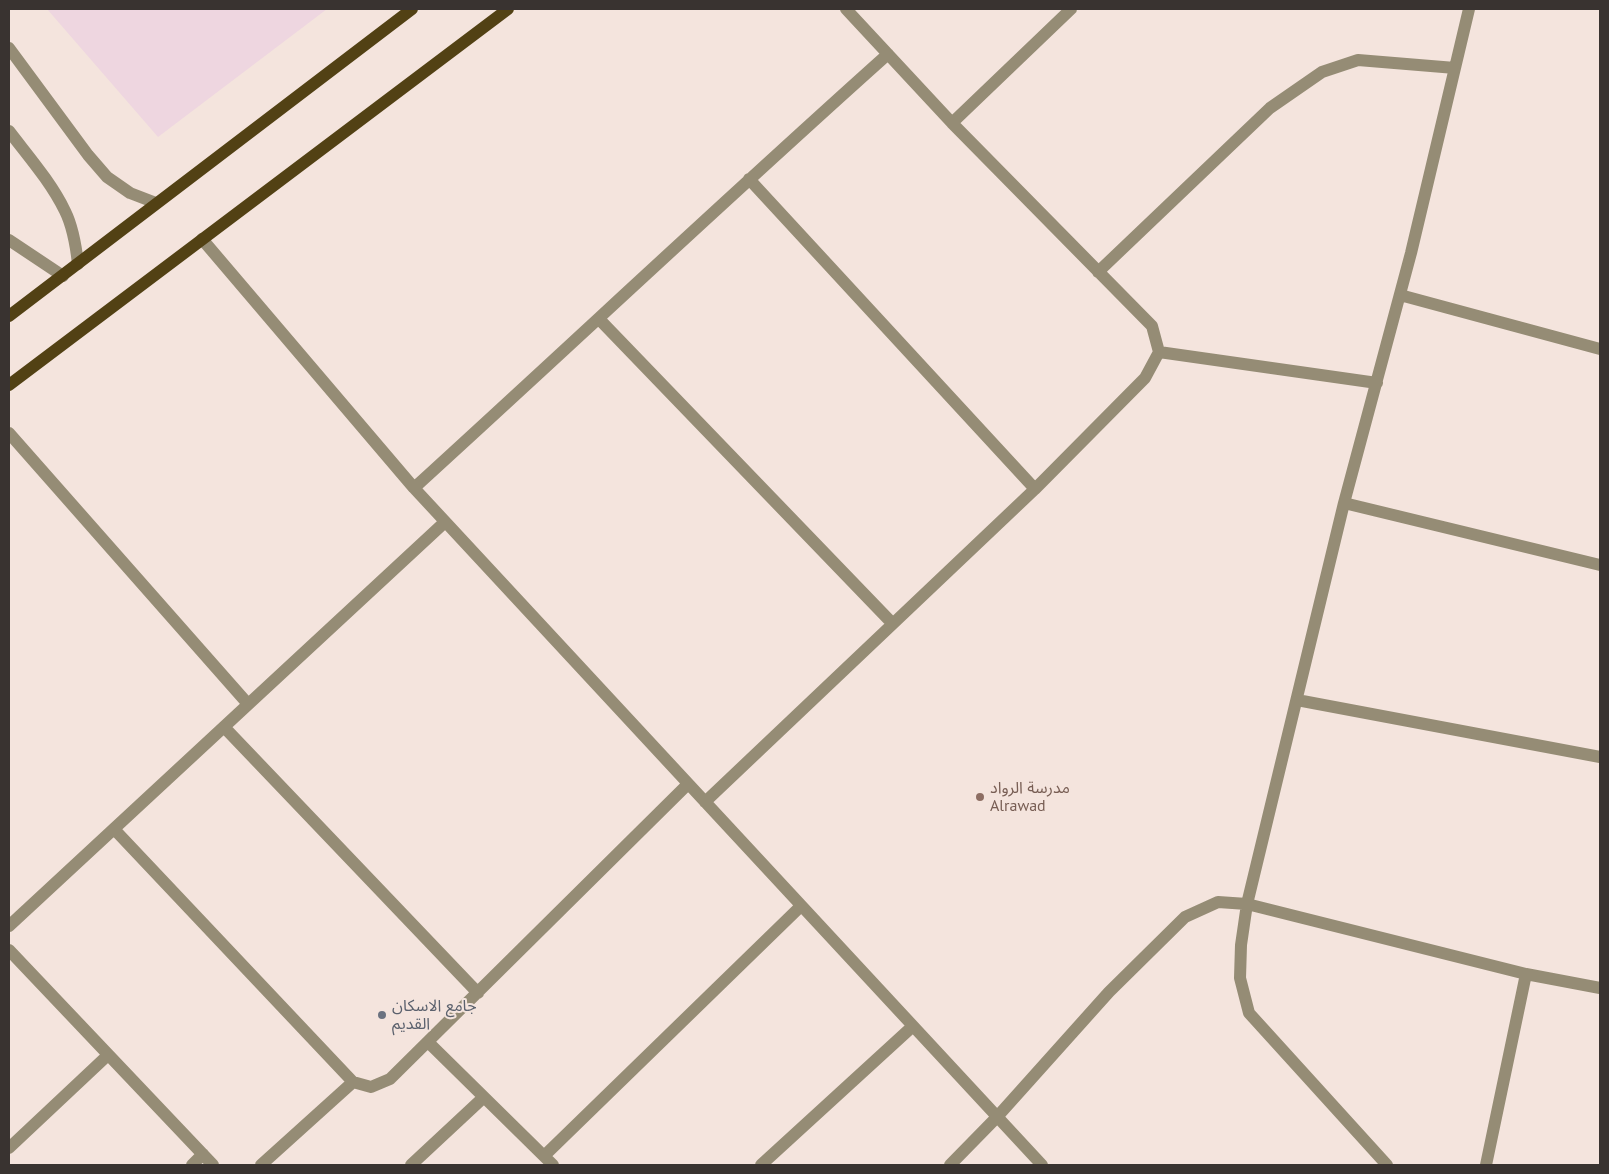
<!DOCTYPE html>
<html>
<head>
<meta charset="utf-8">
<style>
  body { margin:0 }
  #map { position:relative; width:1609px; height:1174px; overflow:hidden; background:#f4e4dd; font-family:"PT Sans",sans-serif }
  canvas { display:block }
  .frame { position:absolute; inset:0; border:10px solid #393330; pointer-events:none }
</style>
</head>
<body>
<div id="map">
<canvas width="1609" height="1174"></canvas>
<div class="frame"></div>
</div>
<script>
const g = document.querySelector('canvas').getContext('2d');
g.lineJoin = 'round';
function paint(path, color) {
  g.fillStyle = color;
  g.fill(path, 'evenodd');
}
function stroke(path, color, width, dash) {
  g.strokeStyle = color;
  g.lineWidth = width;
  g.lineCap = dash ? 'butt' : 'round';
  g.setLineDash(dash || []);
  g.stroke(path);
}
function write(font, color, halo, rows, align = 'center') {
  g.font = font + ' "PT Sans","Noto Sans Arabic",sans-serif';
  g.lineWidth = 4;
  g.setLineDash([]);
  g.textBaseline = 'middle';
  g.strokeStyle = halo;
  g.fillStyle = color;
  for (const [text, x, y, turn = 0] of rows) {
    g.save();
    g.translate(x, y);
    g.rotate((+turn || 0) * Math.PI / 180);
    g.textAlign = isNaN(turn) ? turn : align;
    if (halo) g.strokeText(text, 0, 0);
    g.fillText(text, 0, 0);
    g.restore();
  }
}
paint(new Path2D(`
  M47 9H327L158 137Z`), '#eed6e0');
stroke(new Path2D(`
  M9 48 88 155 107 177 130 193 156 203
  M952 123 1071 9
  M9 131C28 156 51 182 65 211 73 227 76 246 78 264
  M749 179 1035 489
  M202 239 414 488 1042 1165
  M9 240 63 276
  M1098 272 1270 108 1322 72 1358 60 1455 68
  M1400 295 1600 349
  M599 319 892 623
  M1159 352 1377 383
  M9 433 248 704
  M414 488C572 344 728 197 888 54
  M1344 503 1600 565
  M1297 700 1600 757
  M224 727 478 993
  M705 802 1035 489 1145 378 1159 352 1152 326 952 123 846 9
  M114 829 353 1082 371 1087 390 1079 688 784
  M9 926 445 522
  M9 950 213 1165
  M428 1042 553 1165
  M9 1148 108 1055
  M544 1156 801 906
  M192 1165 203 1154
  M261 1165 353 1082
  M411 1165 484 1097
  M761 1165 913 1026
  M950 1165 997 1117 1109 992 1185 917 1218 902 1247 904 1526 974 1600 988
  M1387 1165 1249 1013 1240 978 1241 945 1247 904 1344 503 1411 253 1469 9
  M1486 1165 1526 974`), '#958c75', 12);
stroke(new Path2D(`
  M9 316 412 9
  M9 385 508 9`), '#524114', 12);
for (const [x, y, r, color] of [
  [980,797,5,"#8d6e63"],
  [382,1015,5,"#6b7280"]
]) {
  const dot = new Path2D();
  dot.arc(x, y, r, 0, 2 * Math.PI);
  g.fillStyle = color;
  g.fill(dot);
  stroke(dot, '#f4e4dd', 2);
}
write('16px', '#785e54', '#f4e4dd', [
  ["مدرسة الرواد",990,788],
  ["Alrawad",990,806]
], 'left');
write('16px', '#5b616d', '#f4e4dd', [
  ["جامع الاسكان",392,1006],
  ["القديم",392,1024]
], 'left');
</script>
</body>
</html>
